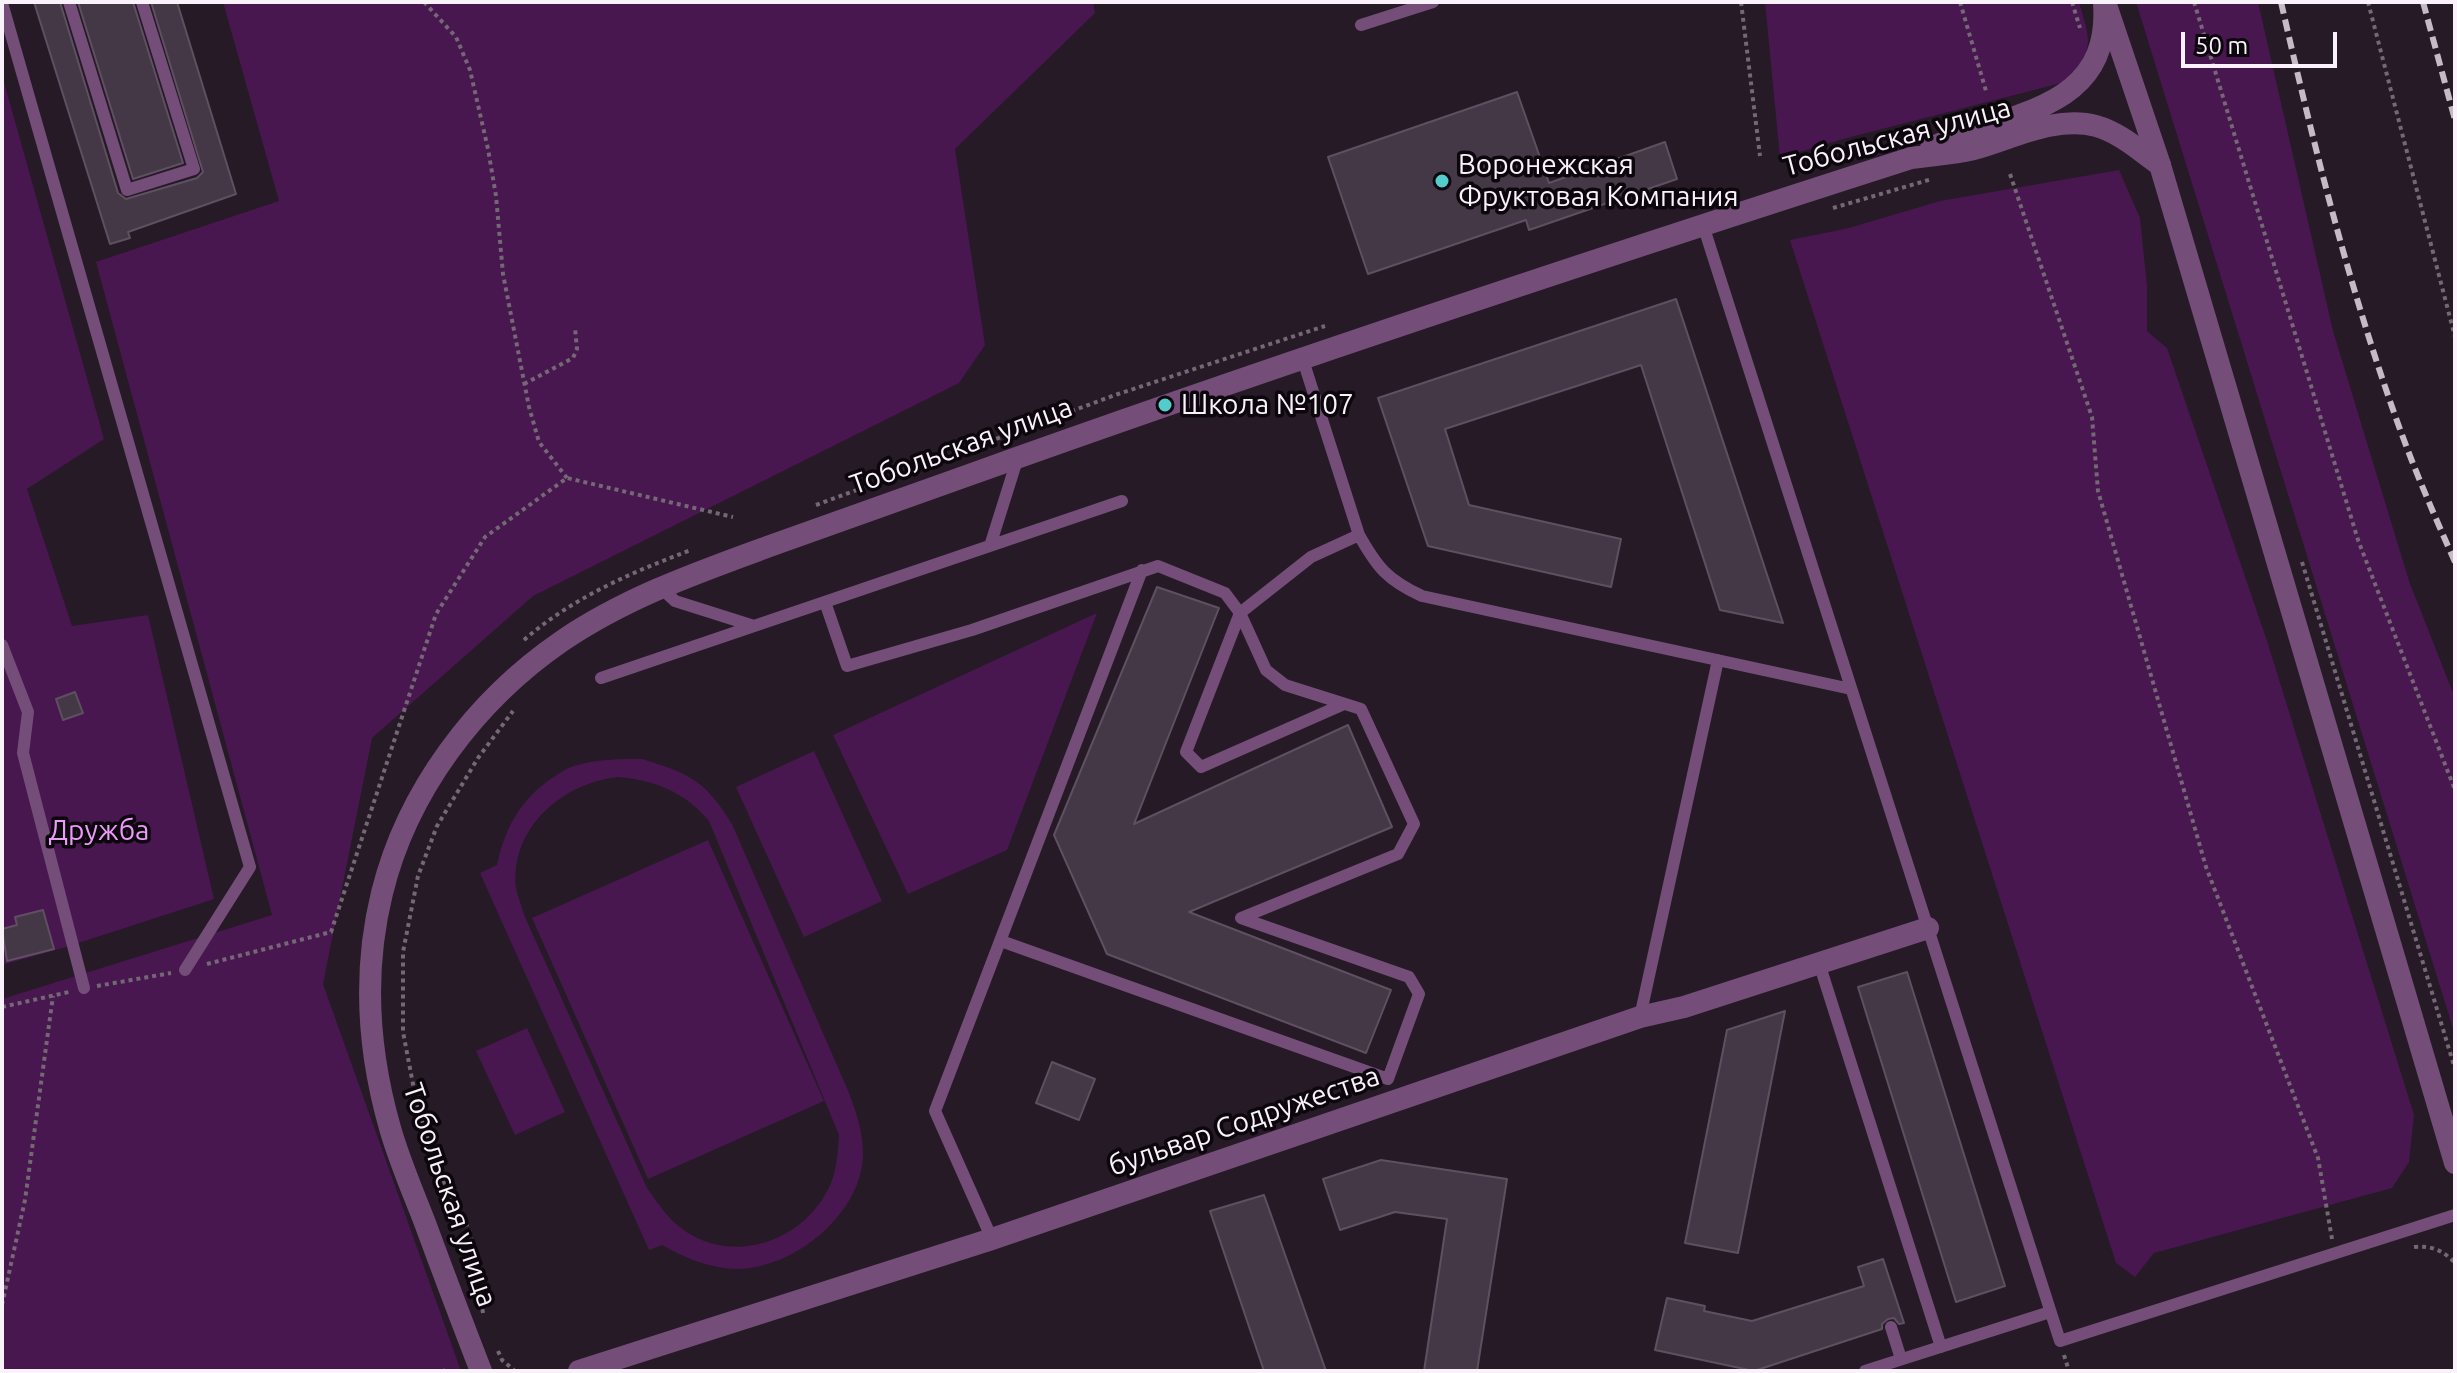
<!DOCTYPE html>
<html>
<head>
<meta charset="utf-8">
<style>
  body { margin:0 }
  #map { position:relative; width:2457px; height:1373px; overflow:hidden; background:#261a27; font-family:Ubuntu,sans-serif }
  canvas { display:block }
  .frame { position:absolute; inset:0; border:4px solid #faf2fb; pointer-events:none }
  .scale { position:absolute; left:2181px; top:32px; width:156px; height:36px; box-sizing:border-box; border:4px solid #faf2fb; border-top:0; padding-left:10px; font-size:24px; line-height:28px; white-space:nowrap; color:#faf2fb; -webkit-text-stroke:6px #0c070c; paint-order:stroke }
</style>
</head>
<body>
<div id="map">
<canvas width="2457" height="1373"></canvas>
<div class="frame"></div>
<div class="scale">50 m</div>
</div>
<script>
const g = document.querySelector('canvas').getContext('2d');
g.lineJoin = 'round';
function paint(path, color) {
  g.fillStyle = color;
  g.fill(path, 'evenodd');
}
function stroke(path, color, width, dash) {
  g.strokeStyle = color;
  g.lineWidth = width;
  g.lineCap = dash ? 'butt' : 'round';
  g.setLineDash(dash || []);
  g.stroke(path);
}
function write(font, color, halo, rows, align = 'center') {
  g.font = font + ' Ubuntu,sans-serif';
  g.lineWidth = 7;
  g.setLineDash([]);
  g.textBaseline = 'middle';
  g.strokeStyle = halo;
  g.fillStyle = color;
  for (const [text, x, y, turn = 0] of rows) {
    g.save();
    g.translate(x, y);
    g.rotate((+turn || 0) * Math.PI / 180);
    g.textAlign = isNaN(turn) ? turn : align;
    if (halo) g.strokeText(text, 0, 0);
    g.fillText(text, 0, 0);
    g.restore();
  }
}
paint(new Path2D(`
  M223 2H1093L1095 13 955 149 985 345 959 383 533 596 372 738 323 984 461 1371H2V999L272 915 96 262 279 201Z
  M1765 2H2079C2091 44 2094 45 2069 81L1843 139 1780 158Z
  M2136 2H2258L2333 331 2409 581 2455 698V1035Z
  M2 75 104 439 27 489 72 626 148 615 214 899 66 947 2 965Z
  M2119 170 2140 218 2147 286V331L2167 348 2268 644 2414 1115 2409 1162 2392 1188 2154 1253 2135 1277 2116 1263 1790 240 1849 228 1940 201Z
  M1097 613 1007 850 908 894 833 735Z
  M814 751 882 901 804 937 736 787Z
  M642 759C690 774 705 780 732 824L849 1093C856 1112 863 1132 863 1153 863 1213 795 1268 738 1269 711 1269 685 1258 662 1245L649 1250 480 873 497 865C505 828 520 800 552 778 559 774 566 768 574 766 596 759 619 759 642 759ZM618 777C654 780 685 792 709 821L839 1135C838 1151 837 1168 831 1183 808 1238 740 1265 688 1233 670 1222 659 1205 647 1188L525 917C522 908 518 897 516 888 510 827 563 783 618 777Z
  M708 840 824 1101 648 1179 532 918Z
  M527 1028 565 1112 515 1135 476 1051Z`), '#48174f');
const building = new Path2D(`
  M34 2H60L118 193 126 199 197 178 203 172 151 2H177L236 194 128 232 130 238 110 244Z
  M78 2H133L183 163 133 179Z
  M1517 92 1549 183 1665 142 1677 179 1529 230 1526 220 1368 274 1328 157Z
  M1676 299 1783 623 1720 610 1641 365 1445 429 1469 505 1621 539 1611 587 1428 546 1378 398Z
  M1157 587 1219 608 1134 824 1348 725 1392 827 1189 912 1391 990 1366 1053 1107 954 1054 835Z
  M75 692 83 713 63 720 56 699Z
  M43 910 54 949 7 961 2 929 17 925 15 917Z
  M1907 972 2005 1286 1956 1302 1858 987Z
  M1785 1011 1738 1253 1685 1243 1727 1030Z
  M1052 1062 1095 1079 1079 1120 1036 1103Z
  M1381 1160 1507 1179 1477 1371H1424L1447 1219 1395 1212 1340 1230 1323 1179Z
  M1264 1195 1326 1371H1264L1210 1211Z
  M1883 1259 1904 1323 1899 1324 1894 1318 1888 1319 1882 1324V1329L1754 1371 1655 1350 1667 1298 1705 1306 1704 1311 1752 1321 1864 1286 1858 1267Z`);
paint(building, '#443746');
stroke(building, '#5e5060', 2);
stroke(new Path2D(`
  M424 2 456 37 470 70 488 149 496 196 503 274 529 407 539 442 567 478
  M1741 2 1760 156
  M1960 2 1986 91
  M2072 2 2080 28
  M2194 2 2358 540 2455 790
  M2368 2 2455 337
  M2010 174 2092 417 2098 491 2206 867 2318 1158 2332 1239
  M1833 208 1932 179
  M524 384 573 358 577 349 575 328
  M816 505 1118 394 1325 326
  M2302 562 2455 1069
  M524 640C572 598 632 572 691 550
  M207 964 331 932 436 614 485 537 567 478 733 517
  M97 986 171 973
  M2 1007 69 992
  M2414 1247C2431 1245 2444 1251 2455 1263
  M2 1305 25 1200 53 996
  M483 1313 470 1232 438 1170 418 1110 403 1032V952L418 876 437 826 478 758 513 711
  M498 1351 502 1360 514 1370
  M2064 1355 2069 1371
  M443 1371 445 1370`), '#736874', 4, [4, 4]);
stroke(new Path2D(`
  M69 2 127 190 194 169 142 2
  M2 3 250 867 185 970
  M1361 25 1433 2
  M1703 225 2060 1341 2455 1215
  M1302 357 1359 535C1377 567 1387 580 1422 596L1851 689
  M990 546 1018 457
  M660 587 675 601 754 626
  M825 602 847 666 972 630 1158 566 1225 593 1240 613 1266 670 1285 685 1361 709 1414 824 1398 854 1241 918 1409 977 1419 994 1388 1079 1001 941
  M2 645 28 712 23 753 84 988
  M601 678 1122 501
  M1344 704 1201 767 1186 752 1240 613 1311 557 1359 535
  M1819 963 1941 1347
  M1640 1017 1718 660
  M992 1239 935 1111 1142 570
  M1891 1327 1901 1359
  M1865 1371 2050 1312`), '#744d79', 12);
stroke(new Path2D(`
  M1931 148C2004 111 2112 114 2104 3
  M481 1371C462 1322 443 1272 425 1223 413 1192 399 1160 390 1128 368 1051 363 970 382 893 407 791 476 700 562 641 625 598 696 573 767 547 834 523 901 499 969 475 1281 363 1596 259 1911 158 1932 155 1953 154 1974 149 2011 139 2056 115 2096 126 2119 132 2140 151 2160 165
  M579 1371 992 1239 1640 1017 1684 1007 1928 928`), '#744d79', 22);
stroke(new Path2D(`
  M2105 2 2160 165 2455 1163`), '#744d79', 22);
stroke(new Path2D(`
  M2281 2C2314 147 2350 292 2401 432 2417 476 2436 519 2455 562
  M2423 2 2455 120`), '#c4bbc5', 6, [12, 6]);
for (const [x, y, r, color] of [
  [1442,181,8,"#52cdcc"],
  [1165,405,8,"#52cdcc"]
]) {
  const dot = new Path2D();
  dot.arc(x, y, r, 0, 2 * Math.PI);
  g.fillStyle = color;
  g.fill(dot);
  stroke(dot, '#0c070c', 3);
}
write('28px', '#faf2fb', '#0c070c', [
  ["Тобольская улица",1897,137,-15],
  ["Тобольская улица",961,446,-20],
  ["бульвар Содружества",1244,1121,-19],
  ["Тобольская улица",450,1195,71]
]);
write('28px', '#faf2fb', '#0c070c', [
  ["Воронежская",1458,165],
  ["Фруктовая Компания",1458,197],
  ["Школа №107",1181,405]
], 'left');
write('28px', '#ed99f9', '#0c070c', [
  ["Дружба",99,831]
]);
</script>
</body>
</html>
